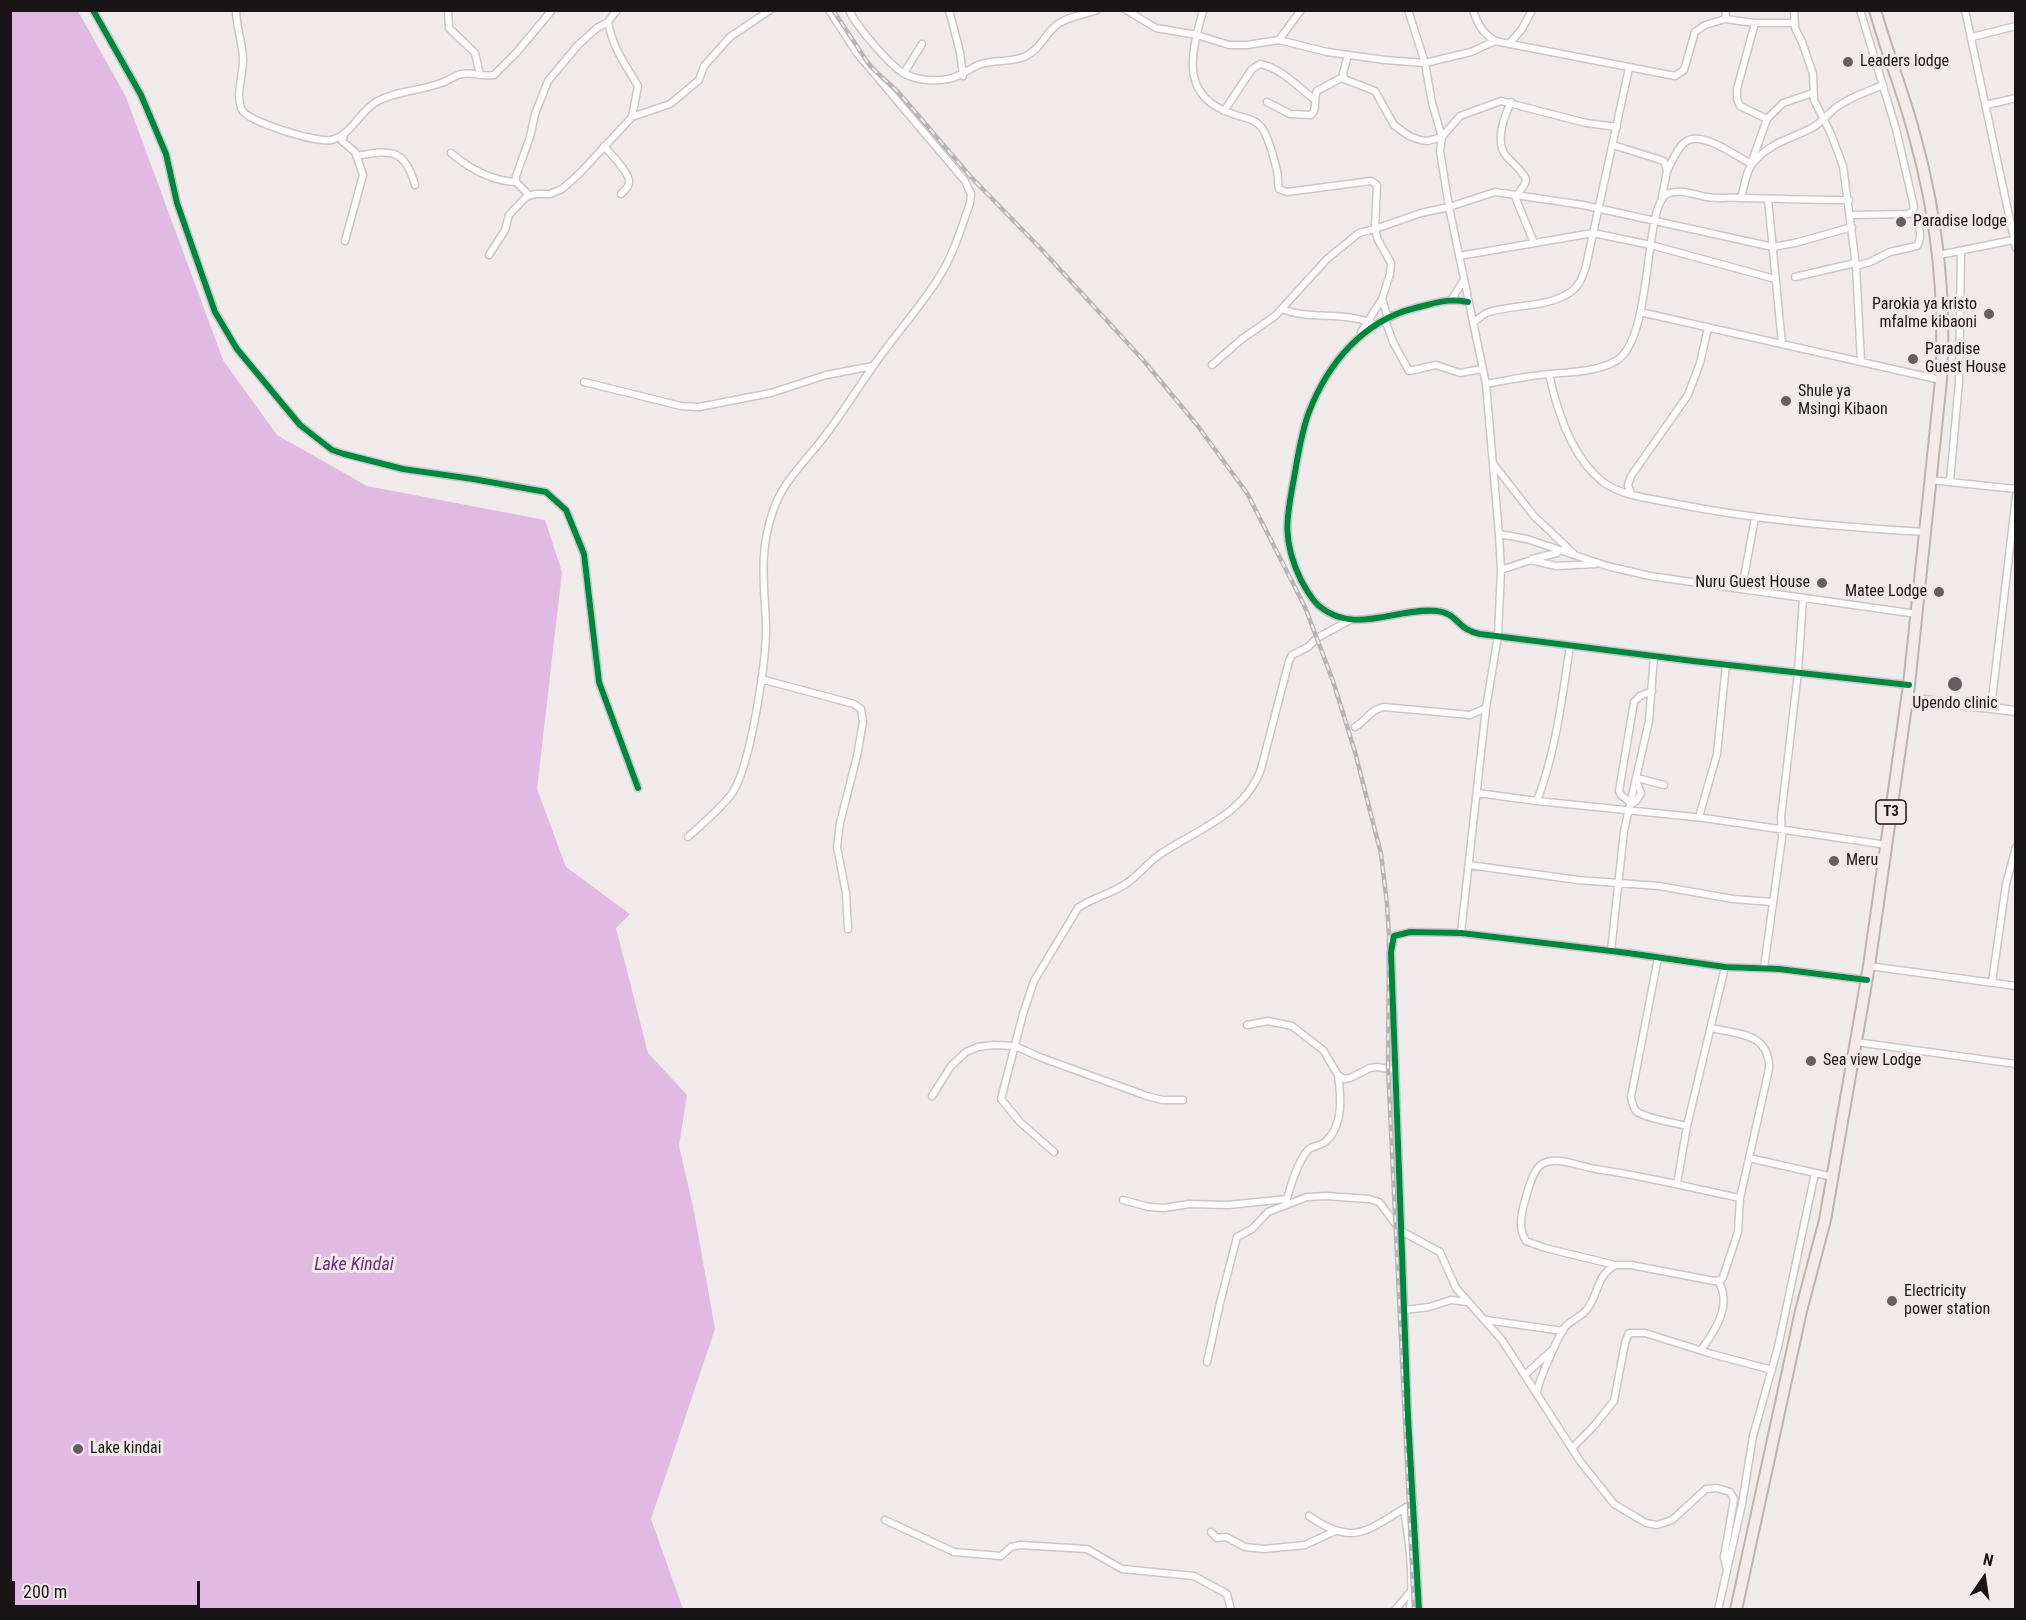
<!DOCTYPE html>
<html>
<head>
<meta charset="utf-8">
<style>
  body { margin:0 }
  #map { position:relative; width:2026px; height:1620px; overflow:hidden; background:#f0eaeb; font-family:"Roboto Condensed",sans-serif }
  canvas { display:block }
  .frame { position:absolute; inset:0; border:12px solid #191516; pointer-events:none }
  .north { position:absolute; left:1954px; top:1548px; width:60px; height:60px; -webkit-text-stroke:4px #f2e8ea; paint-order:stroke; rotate:13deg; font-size:16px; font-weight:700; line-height:24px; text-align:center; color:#191516 }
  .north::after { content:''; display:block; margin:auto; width:21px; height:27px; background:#191516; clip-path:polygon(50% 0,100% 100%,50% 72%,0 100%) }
  .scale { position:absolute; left:12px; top:1581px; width:188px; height:27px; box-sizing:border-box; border:3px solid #191516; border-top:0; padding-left:8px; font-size:18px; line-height:21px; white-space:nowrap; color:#191516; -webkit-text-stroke:4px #f2e8ea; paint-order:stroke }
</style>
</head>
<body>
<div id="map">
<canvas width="2026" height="1620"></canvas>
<div class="frame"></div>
<div class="north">N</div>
<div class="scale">200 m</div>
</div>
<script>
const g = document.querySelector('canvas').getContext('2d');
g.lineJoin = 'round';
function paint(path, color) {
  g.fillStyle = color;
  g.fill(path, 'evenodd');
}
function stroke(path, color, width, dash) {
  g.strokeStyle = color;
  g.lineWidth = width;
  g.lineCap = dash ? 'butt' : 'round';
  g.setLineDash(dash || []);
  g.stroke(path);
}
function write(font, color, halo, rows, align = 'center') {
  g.font = font + ' "Roboto Condensed",sans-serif';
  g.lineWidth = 6;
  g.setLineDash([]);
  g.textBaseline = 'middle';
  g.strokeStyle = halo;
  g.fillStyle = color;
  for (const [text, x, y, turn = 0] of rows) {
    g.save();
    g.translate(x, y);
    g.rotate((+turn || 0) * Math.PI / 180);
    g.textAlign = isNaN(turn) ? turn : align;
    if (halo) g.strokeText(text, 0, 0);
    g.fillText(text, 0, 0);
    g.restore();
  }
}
paint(new Path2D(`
  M78 11 126 97 223 360 277 435 367 486 545 520 562 572 537 789 566 867 630 914 616 928 648 1053 687 1095 679 1146 694 1211 715 1329 651 1519 683 1609H11L10 11Z`), '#e1bae3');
const minor = new Path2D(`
  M93 10 141 95 166 154 177 203 215 312 237 349 300 425 332 450 344 454 403 469 473 479 546 492 566 510 584 554 599 682 638 788
  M236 10C236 27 243 44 243 60 243 75 235 96 242 110 248 122 317 143 331 140 351 136 359 112 376 102 395 91 420 91 441 83 448 81 455 75 462 74 473 72 483 77 494 75L517 52 552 10
  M448 10 449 28 475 53 480 75
  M849 10C856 26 889 64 903 73 916 80 934 82 948 79 961 77 969 68 981 64 996 59 1012 63 1026 56 1041 49 1045 33 1058 24 1068 16 1085 15 1097 10
  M949 10 960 52 963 76
  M1126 10 1156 28 1197 35 1229 45H1247L1279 40 1327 52 1385 60 1425 63 1471 52 1495 41
  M1203 10C1191 55 1179 96 1233 114 1243 118 1255 118 1262 128 1269 139 1274 158 1277 171 1279 177 1277 183 1279 189L1287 192 1371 181 1377 185 1375 229 1378 240 1391 263 1390 274 1382 299 1388 318
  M1408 10 1425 63 1432 103 1442 137 1440 151 1449 207 1486 384 1499 534 1501 570 1498 636 1486 708 1461 933
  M1473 10C1478 25 1482 32 1495 41L1675 76 1684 70 1695 32 1705 25 1725 19 1726 10
  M1794 10 1795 28 1802 42 1813 74 1814 100 1831 134 1843 166 1856 266 1861 362
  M1965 10 2016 248
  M1725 19 1755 23H1793
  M608 22C614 51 624 62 638 86L632 117
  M1755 23 1737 89V99L1740 106 1767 119 1783 103 1813 93
  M1972 37 2016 26
  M1279 40 1301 10
  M1509 44 1522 29 1532 10
  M1348 55 1343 73 1344 79 1375 91 1394 125 1409 136 1420 140 1428 141 1442 137 1460 116 1501 101 1586 123 1617 127
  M904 73 922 44
  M1267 102 1290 114 1311 115C1318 109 1313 99 1317 91L1343 77
  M1511 102C1504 117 1494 143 1507 157 1514 165 1521 169 1526 179 1526 188 1517 190 1516 199L1534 243
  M1986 105 2016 98
  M1224 111 1252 69 1260 64C1281 68 1298 87 1315 100
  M344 135 342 141 355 152 363 175 345 241
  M1613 145 1664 161 1667 171 1662 197
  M604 146C610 153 630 173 629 182 629 187 625 190 621 194
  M451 153C470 169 491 181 516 182
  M357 156C391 149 405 149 415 185
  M1667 171C1672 162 1676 150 1684 143 1699 128 1736 156 1751 164L1767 119
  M529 195 516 182V176L530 137 535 114 548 81 578 45 597 28 608 22 617 10
  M1741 198C1744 188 1746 170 1753 163 1769 143 1790 139 1812 128 1821 123 1826 116 1833 110 1848 98 1866 92 1883 85
  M1768 199 1782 344
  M1851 215 1908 214 1912 212 1914 207 1896 129 1860 10
  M489 255 505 230 509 215 526 197 535 194H550L562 189 579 174 632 117 670 104 699 80 704 66 730 37 770 10
  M1939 255 2013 240
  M1459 256 1593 233 1651 245 1775 279
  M1856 266 1870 262 1890 252 1917 246C1924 234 1918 223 1912 212
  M1795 277 1855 263
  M1452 299 1463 281
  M1468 302C1445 298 1437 303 1415 308 1363 321 1328 363 1309 412 1301 433 1298 456 1294 478 1286 519 1282 541 1301 580 1306 589 1311 599 1319 606 1355 636 1396 607 1437 611 1458 613 1457 630 1480 634L1693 661 1909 685
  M1282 309C1312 321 1345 310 1375 325
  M1640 312 1941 380
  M1385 320 1393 342 1409 371 1436 365 1460 373 1482 369
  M1473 323C1478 319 1483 314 1489 312 1515 304 1549 308 1572 291 1580 285 1583 275 1586 266L1629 68
  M1361 332 1382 299
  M1212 365 1242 339 1275 316 1327 259 1359 233 1375 229 1421 213 1449 207 1495 192 1583 205 1773 247 1795 243 1852 227
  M1549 374C1557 411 1572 458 1603 482 1622 496 1649 498 1672 503 1756 520 1840 527 1925 532
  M584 382 681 406 699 407 771 393 826 375 873 366
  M1486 384C1507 380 1528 376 1549 374 1571 372 1596 372 1616 361 1654 338 1643 207 1667 194 1680 188 1694 195 1707 197 1719 199 1731 197 1743 198 1779 199 1814 200 1849 200
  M1495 466 1534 516 1574 554
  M1930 480 2016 489
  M1950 481 1959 382 1961 251
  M1631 494 1628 485 1631 476 1688 395 1700 363 1708 328
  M1499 534 1527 539 1607 566 1650 576 1917 614
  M1532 559 1557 553
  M1501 570 1531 560 1556 566 1595 564
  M1742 588 1755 518
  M761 679 854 704 861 709 863 722 857 756 840 823 837 847 846 893 848 929
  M1991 708 2016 496
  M1355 727C1366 721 1371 709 1384 707L1470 715 1486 708
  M1637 778 1664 785
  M1637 783 1641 793 1637 800 1632 804 1621 795 1619 791 1634 702 1640 696 1652 691
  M1477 793 1537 801 1704 818 1887 845
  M1537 801C1556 751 1562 699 1570 646
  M1699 817 1717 754 1726 664
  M688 837C703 823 721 809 733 792 751 763 767 658 766 623 764 583 759 550 773 511 783 480 809 458 827 433 845 409 861 383 879 358 899 330 923 304 941 274 954 253 962 226 970 203L971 194 965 181 857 53 829 10
  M1469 865 1578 880 1659 886 1733 899 1773 902
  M1611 951 1624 831 1649 721 1654 656
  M1658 958 1631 1097C1632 1102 1633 1107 1636 1111 1644 1118 1675 1123 1687 1126
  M1869 966 2016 986
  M1764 968 1782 838 1781 817 1798 672 1803 599
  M1992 982 2006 884 2016 847
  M1247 1025 1268 1021 1292 1026 1323 1050 1338 1075 1344 1079 1350 1078 1370 1068 1377 1067 1395 1070
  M1856 1042 2016 1064
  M932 1096 951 1066 966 1052 978 1047 994 1045 1015 1046 1042 1058 1147 1096 1162 1100H1183
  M1054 1152 1020 1122 1001 1099 1023 1014 1034 981 1078 908C1093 897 1112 894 1127 883 1139 875 1148 862 1162 853 1198 829 1245 814 1261 769L1289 661 1292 655 1308 647 1317 638 1350 620
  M1749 1158 1833 1177
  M1677 1184 1687 1126 1725 967
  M1123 1200 1149 1207 1164 1208 1189 1204 1228 1205 1287 1199
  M1286 1202C1291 1185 1297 1163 1308 1150 1312 1146 1320 1146 1325 1142 1344 1126 1341 1096 1338 1075
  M1615 1265 1545 1248 1526 1241C1517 1227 1522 1211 1526 1197 1529 1187 1533 1170 1542 1164 1556 1155 1581 1167 1596 1169 1644 1176 1692 1188 1740 1198
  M1404 1310 1429 1307 1451 1300 1468 1302
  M1486 1320 1563 1331
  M1701 1350C1715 1331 1733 1304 1718 1281
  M1207 1362 1220 1303 1237 1237 1252 1229 1268 1212 1307 1197 1326 1196 1369 1199 1379 1202 1401 1231 1440 1252 1456 1288 1502 1340 1580 1461 1614 1504 1646 1523 1657 1525 1672 1520 1706 1489 1717 1488 1730 1492 1734 1499 1724 1557 1727 1571
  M1525 1375 1552 1350
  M1537 1392C1538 1382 1558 1337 1564 1328 1572 1318 1584 1318 1591 1303 1600 1286 1598 1276 1615 1265H1631L1714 1281 1721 1280 1723 1277 1738 1232 1740 1198 1769 1069C1770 1033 1738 1034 1711 1028
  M1572 1448 1593 1427 1614 1401 1625 1343 1629 1333H1645L1712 1354 1772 1370
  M1404 1509C1409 1542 1414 1576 1410 1610
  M1309 1516C1357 1550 1371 1526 1414 1503
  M885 1520 954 1552 1001 1556 1011 1547 1020 1545 1087 1549 1122 1569 1194 1576 1227 1594 1231 1610
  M1211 1532 1217 1538 1226 1537 1245 1547 1264 1549 1305 1545 1335 1531
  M1395 1610 1412 1590
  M1419 1610 1408 1417 1391 952 1394 936 1410 932 1461 933 1628 953 1725 967 1779 969 1867 980
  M1718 1610 1742 1504 1753 1436 1778 1347 1815 1173`);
const tertiary = new Path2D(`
  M1907 698 2016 711`);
const trunk = new Path2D(`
  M1736 1610 1801 1311 1825 1220 1869 966 1909 685 1941 380C1946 298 1937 216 1915 137 1904 94 1887 53 1875 10`);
stroke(minor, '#cbc7c7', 9);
stroke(tertiary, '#cbc7c7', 11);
stroke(trunk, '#c0b2b1', 14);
stroke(minor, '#fdfcfc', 6);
stroke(tertiary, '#fdfcfc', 8);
stroke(trunk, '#f4eaea', 10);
const rail = new Path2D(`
  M833 10 870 66 899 93 970 176 1043 251 1144 361 1197 425 1247 493 1305 607 1333 681 1355 752 1381 854 1387 904 1389 936 1388 1068 1414 1610`);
stroke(rail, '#b6b5b5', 4.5);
stroke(rail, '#f2e8ea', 2, [7]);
stroke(new Path2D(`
  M93 10 141 95 166 154 177 203 215 312 237 349 300 425 332 450 344 454 403 469 473 479 546 492 566 510 584 554 599 682 638 788
  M1468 302C1445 298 1437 303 1415 308 1363 321 1328 363 1309 412 1301 433 1298 456 1294 478 1286 519 1282 541 1301 580 1306 589 1311 599 1319 606 1355 636 1396 607 1437 611 1458 613 1457 630 1480 634L1693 661 1909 685
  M1419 1610 1408 1417 1391 952 1394 936 1410 932 1461 933 1628 953 1725 967 1779 969 1867 980`), '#00873e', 6);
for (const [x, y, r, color] of [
  [1848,62,6,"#646061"],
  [1901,222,6,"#646061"],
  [1989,314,6,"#646061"],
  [1913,359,6,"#646061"],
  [1786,401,6,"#646061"],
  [1822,583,6,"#646061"],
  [1939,592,6,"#646061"],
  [1955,684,8,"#646061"],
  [1834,861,6,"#646061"],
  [1811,1061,6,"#646061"],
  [1892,1301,6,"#646061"],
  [78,1449,6,"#646061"]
]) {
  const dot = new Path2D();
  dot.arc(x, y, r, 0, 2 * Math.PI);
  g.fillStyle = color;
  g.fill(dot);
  stroke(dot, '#f2e8ea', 2);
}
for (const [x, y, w] of [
  [1891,812,30]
]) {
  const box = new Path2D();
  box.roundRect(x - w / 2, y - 12, w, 24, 4.5);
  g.fillStyle = '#f2e8ea';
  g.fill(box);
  stroke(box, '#191516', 1.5);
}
write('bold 15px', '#191516', null, [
  ["T3",1891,812]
]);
write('16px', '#191516', '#f2e8ea', [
  ["Leaders lodge",1860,62],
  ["Paradise lodge",1913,222],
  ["Parokia ya kristo",1977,305,"right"],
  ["mfalme kibaoni",1977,323,"right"],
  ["Paradise",1925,350],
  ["Guest House",1925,368],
  ["Shule ya",1798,392],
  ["Msingi Kibaon",1798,410],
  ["Nuru Guest House",1810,583,"right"],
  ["Matee Lodge",1927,592,"right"],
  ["Upendo clinic",1955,704,"center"],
  ["Meru",1846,861],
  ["Sea view Lodge",1823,1061],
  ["Electricity",1904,1292],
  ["power station",1904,1310],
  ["Lake kindai",90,1449]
], 'left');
write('italic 18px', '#6b2d73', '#f2e8ea', [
  ["Lake Kindai",354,1265]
]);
</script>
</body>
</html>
